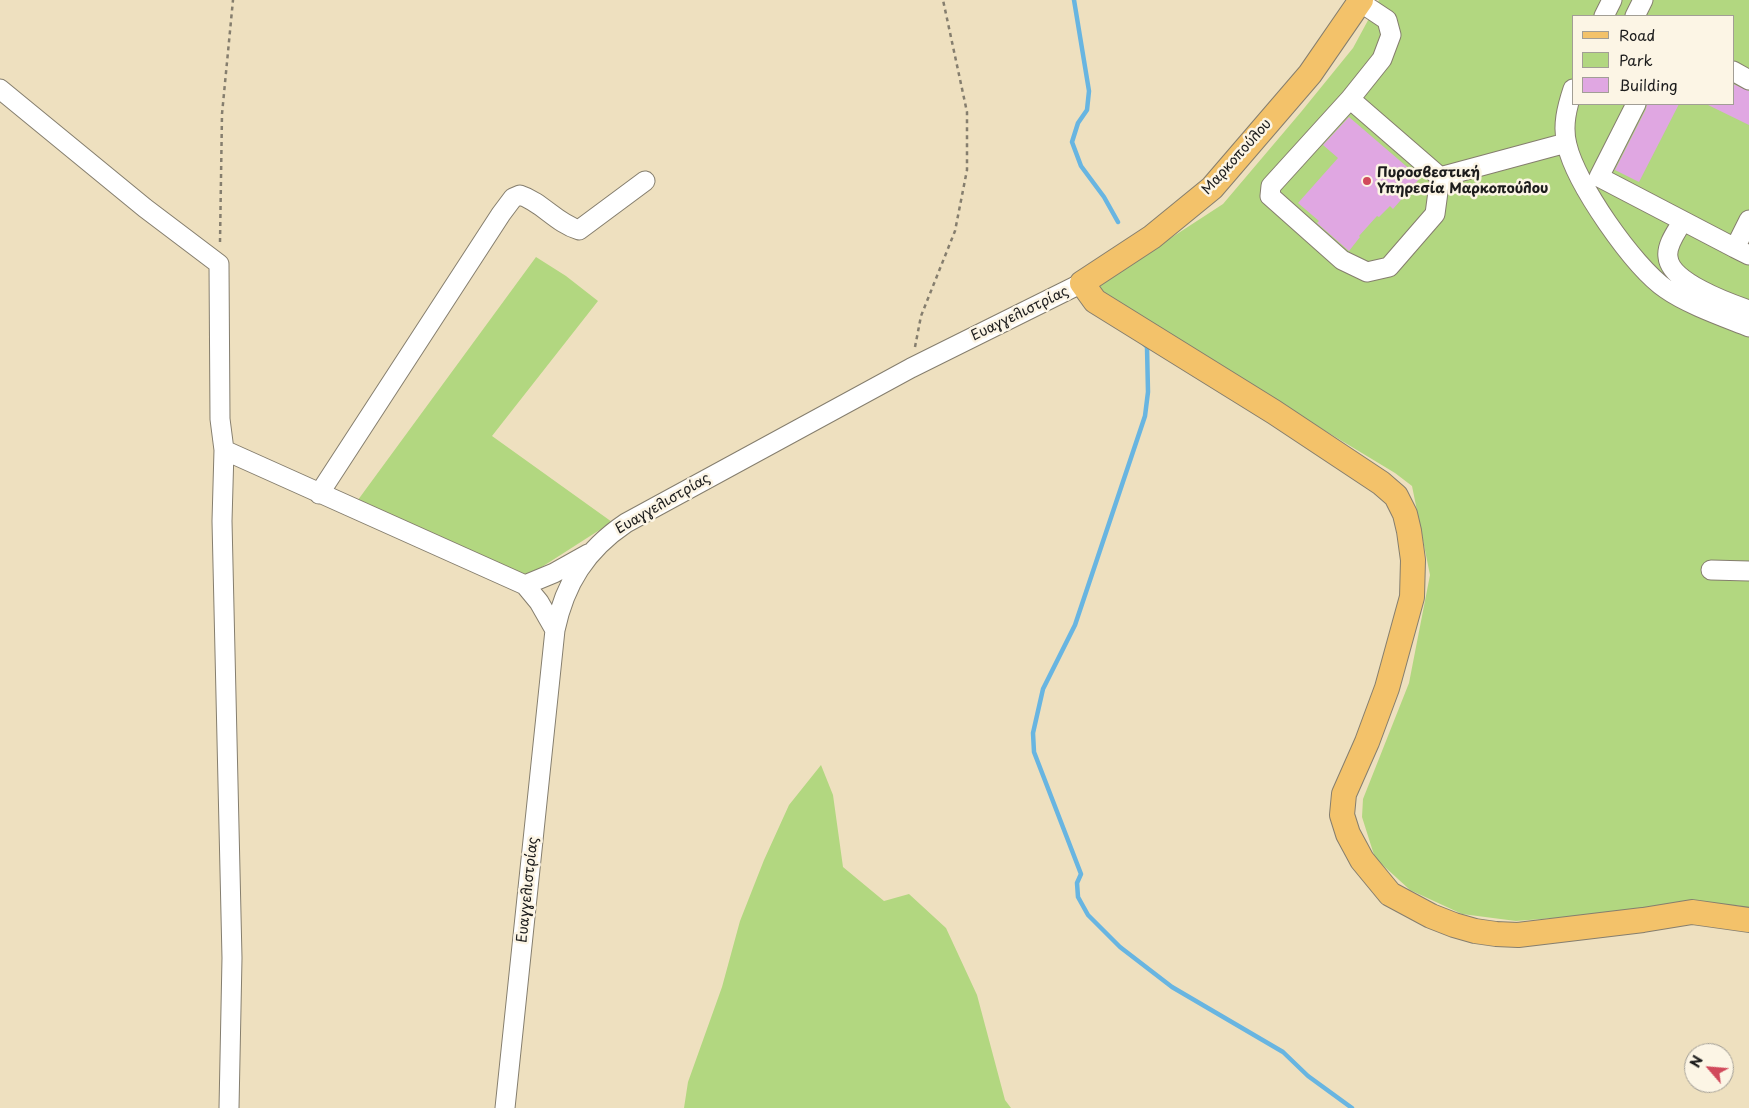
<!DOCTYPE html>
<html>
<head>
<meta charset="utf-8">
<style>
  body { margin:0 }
  #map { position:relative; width:1749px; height:1108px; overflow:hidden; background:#eee0bf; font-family:"Playpen Sans",sans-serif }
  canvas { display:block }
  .legend { position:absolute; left:1572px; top:15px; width:162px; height:90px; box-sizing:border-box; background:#fcf5e5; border:1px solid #a29e95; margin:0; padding:6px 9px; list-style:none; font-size:15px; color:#1c1c1c }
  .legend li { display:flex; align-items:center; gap:10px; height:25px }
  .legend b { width:25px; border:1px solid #a29e95 }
  .north { position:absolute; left:1684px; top:1043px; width:50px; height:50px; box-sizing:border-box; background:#fcf5e5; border:1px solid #a29e95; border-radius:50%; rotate:297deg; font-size:14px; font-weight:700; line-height:20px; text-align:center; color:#1c1c1c }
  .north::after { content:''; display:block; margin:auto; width:18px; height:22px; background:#d1495b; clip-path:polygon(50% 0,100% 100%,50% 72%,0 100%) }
</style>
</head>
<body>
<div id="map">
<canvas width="1749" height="1108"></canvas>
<ul class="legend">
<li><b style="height:6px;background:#f3c26a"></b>Road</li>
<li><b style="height:14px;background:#b2d780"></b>Park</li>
<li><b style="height:14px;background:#e0a7e2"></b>Building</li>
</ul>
<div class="north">N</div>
</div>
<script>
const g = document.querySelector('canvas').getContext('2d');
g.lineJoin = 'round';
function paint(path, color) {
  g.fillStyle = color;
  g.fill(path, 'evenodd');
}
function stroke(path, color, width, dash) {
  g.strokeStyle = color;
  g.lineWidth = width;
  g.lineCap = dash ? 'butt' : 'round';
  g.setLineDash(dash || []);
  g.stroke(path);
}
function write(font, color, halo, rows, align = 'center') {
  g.font = font + ' "Playpen Sans",sans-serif';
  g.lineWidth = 5;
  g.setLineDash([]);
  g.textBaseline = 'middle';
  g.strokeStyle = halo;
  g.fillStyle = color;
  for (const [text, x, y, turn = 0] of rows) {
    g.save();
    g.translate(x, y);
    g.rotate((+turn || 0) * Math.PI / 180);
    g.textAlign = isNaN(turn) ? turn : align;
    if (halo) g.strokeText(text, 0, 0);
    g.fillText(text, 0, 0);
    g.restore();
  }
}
paint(new Path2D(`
  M1379 0H1749V908L1736 905 1696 906 1630 912 1516 921 1462 914 1410 890 1375 858 1362 817 1363 799 1409 683 1430 575 1412 486 1395 473 1125 310 1094 288 1223 204 1301 112 1353 48ZM1573 16H1733V104H1573Z
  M536 257 566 276 598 301 492 436 612 522 534 572 519 575 355 504Z
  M821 765 833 795 843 867 884 901 909 894 946 928 977 995 1005 1100 1011 1108H684L688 1082 722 987 740 921 764 860 789 805Z`), '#b2d780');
stroke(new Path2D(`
  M1074 0 1089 91 1087 110 1078 123 1072 142 1081 166 1104 197 1118 222
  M1144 344 1147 347 1148 392 1145 416 1075 625 1043 689 1033 733 1034 752 1081 874 1077 883 1078 897 1088 915 1120 947 1172 987 1283 1052 1308 1076 1352 1108`), '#68b5e1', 4.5);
paint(new Path2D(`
  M1733 84 1749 91V125L1706 104H1733Z
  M1647 104H1679L1639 182 1615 170 1646 109Z
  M1349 117 1420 178 1393 209 1390 206 1379 217 1377 216 1359 236 1360 237 1349 251 1317 223 1319 221 1298 203 1338 158 1323 145Z`), '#e0a7e2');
const minor = new Path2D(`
  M1604 16 1612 0
  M1635 16 1643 0
  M1733 71 1749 80
  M0 89 145 208 219 264 220 419 224 450 525 585
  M1573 89C1567 107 1562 126 1567 145 1576 184 1633 266 1666 289 1687 304 1724 317 1749 327
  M1350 99 1382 59 1391 35 1387 20 1360 2
  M1636 104 1599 177 1735 248
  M1440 177 1350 99 1271 186 1270 196 1342 260 1367 272 1389 267 1435 214 1440 177 1566 143
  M1749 220 1735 248 1749 255
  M1682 222C1677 231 1666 245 1668 257 1670 282 1728 303 1749 310
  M224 450 222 521 232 958 229 1108
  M319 494 501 214 513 198 520 195C542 202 556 223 579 230L645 181
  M1711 570 1749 571
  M555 630 539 602 525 585 554 573 588 554
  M505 1108 555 630C565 583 586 550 626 523L911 368 1082 283`);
const major = new Path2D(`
  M1361 0 1310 74 1212 188 1152 237 1082 283 1095 301 1274 412 1381 483 1396 496 1405 514 1409 531 1413 560 1412 597 1387 688 1367 742 1344 794 1342 815 1348 834 1362 860 1390 894 1431 916 1454 925 1475 931 1496 934 1518 935 1643 920 1692 912 1749 920`);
stroke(minor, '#857e6e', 21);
stroke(major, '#857e6e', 26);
stroke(new Path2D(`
  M220 242 222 114 233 0
  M915 347 921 316 955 231 967 170V112L943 0`), '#857e6e', 2.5, [4, 4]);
stroke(minor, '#fff', 19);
stroke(major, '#f3c26a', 24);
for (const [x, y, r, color] of [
  [1367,181,5,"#d1495b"]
]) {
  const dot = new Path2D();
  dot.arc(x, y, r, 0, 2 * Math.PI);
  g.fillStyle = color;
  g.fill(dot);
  stroke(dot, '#fcf5e5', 2);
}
write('14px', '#1c1c1c', '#fcf5e5', [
  ["Μαρκοπούλου",1237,157,-48],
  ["Ευαγγελιστρίας",1020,314,-26],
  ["Ευαγγελιστρίας",663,504,-30],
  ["Ευαγγελιστρίας",528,890,-84]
]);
write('bold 14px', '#1c1c1c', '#fcf5e5', [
  ["Πυροσβεστική",1377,173],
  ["Υπηρεσία Μαρκοπούλου",1377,189]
], 'left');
</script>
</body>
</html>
